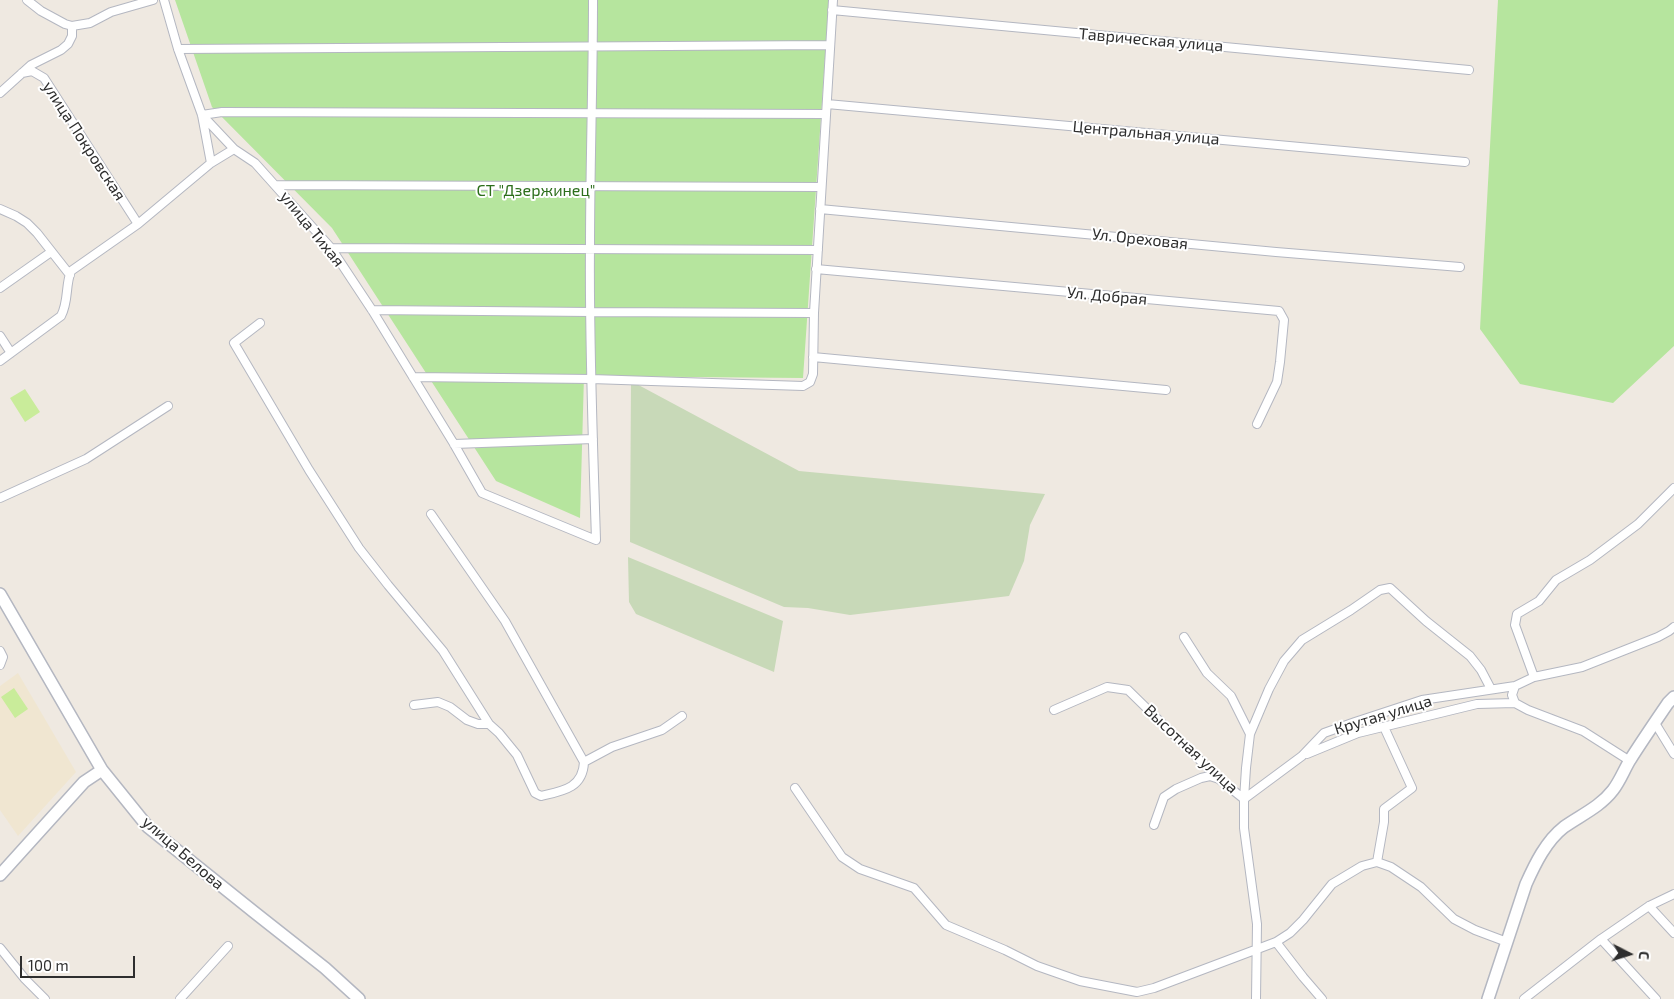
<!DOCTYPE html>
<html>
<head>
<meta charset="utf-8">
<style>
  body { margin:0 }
  #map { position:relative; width:1674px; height:999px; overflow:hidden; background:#efe9e1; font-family:"Exo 2",sans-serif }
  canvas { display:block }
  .north { position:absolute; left:1604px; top:929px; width:50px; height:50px; -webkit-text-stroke:4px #fff; paint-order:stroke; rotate:95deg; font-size:14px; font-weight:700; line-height:20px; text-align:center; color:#2e2e2e }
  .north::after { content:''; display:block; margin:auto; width:18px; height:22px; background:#2e2e2e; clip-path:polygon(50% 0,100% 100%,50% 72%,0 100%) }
  .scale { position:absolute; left:20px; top:956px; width:115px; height:22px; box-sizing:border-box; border:2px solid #2e2e2e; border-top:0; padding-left:6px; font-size:15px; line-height:18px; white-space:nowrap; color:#2e2e2e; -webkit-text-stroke:4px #fff; paint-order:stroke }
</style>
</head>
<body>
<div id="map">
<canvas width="1674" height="999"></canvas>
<div class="north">С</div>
<div class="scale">100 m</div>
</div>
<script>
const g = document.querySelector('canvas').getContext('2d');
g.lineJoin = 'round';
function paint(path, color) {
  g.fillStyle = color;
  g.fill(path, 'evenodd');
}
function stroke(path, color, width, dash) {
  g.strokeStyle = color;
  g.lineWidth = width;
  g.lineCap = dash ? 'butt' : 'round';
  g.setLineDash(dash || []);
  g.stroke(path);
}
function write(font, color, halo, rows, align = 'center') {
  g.font = font + ' "Exo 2",sans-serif';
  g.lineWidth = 4;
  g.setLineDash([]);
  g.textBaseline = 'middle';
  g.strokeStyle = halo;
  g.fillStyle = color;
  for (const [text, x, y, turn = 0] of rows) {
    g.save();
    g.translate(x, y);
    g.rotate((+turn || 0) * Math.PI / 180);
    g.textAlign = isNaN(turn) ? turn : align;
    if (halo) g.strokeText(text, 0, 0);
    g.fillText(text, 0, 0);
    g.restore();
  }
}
paint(new Path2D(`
  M18 673 76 772 18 836 0 810V686Z`), '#f0e6d1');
paint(new Path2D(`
  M175 0H829L803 378 584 376 580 518 496 481 332 228 212 107Z
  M1498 0H1674V346L1613 403 1520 384 1480 329Z`), '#b6e59e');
paint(new Path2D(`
  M631 381 799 471 1045 494 1030 525 1024 561 1009 596 850 615 808 608 784 607 630 542Z
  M628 557 783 621 774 672 636 614 629 602Z`), '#c8d9b8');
paint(new Path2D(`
  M25 389 40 412 25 422 10 398Z
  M14 688 28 709 15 718 1 697Z`), '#c9ec9a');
const street = new Path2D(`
  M27 0 41 11 65 24 72 26 90 23 111 12 153 0
  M164 0 178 49 202 115 211 163
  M832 10 1469 70
  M178 49 830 45
  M22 73 32 71 44 78 138 224
  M0 93 31 65 61 50 68 44 72 36V26
  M827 104 1465 162
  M234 149 202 115 222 112 826 114
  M276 185 821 187
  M0 209 16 216 27 223 37 233 70 275
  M820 209 1276 252 1460 267
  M331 248 818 250
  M816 269 1279 311 1284 320 1280 362 1277 382 1257 424
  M0 288 51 252
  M372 310 591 312 814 313
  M260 323 234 343 309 470 359 548 388 585 443 651 489 724
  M0 336 11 353
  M813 357 1166 390
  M0 361 61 316C69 301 65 286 71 271L138 224 211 163 234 149 255 163 331 248 372 310 454 444 482 493 596 540C593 442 589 344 590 247 590 165 593 82 593 0
  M413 377 591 379 803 386 810 382 813 374 814 313 833 0
  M454 444 593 439
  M0 498 86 459 168 406
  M431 514 505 621 584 762
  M1184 637 1207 673 1231 696 1250 734
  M0 651 3 657 0 665
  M1534 677 1515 625 1517 614 1539 601 1556 580 1590 560 1638 524 1674 488
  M1515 686 1512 695 1515 703 1528 710 1583 731 1630 761
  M414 705 438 702 450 707 467 720 478 724H489L499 733 517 755 535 793 541 796C563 791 583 788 584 762L612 747 662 730 682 716
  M1054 710 1107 687 1128 690 1219 779 1244 799
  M1655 723 1674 754
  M1307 754 1358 733 1477 704 1515 703
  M795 788 842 857 860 869 914 888 946 925 1005 950 1037 966 1080 981 1137 992 1154 988 1276 942 1290 933 1303 920 1332 884 1362 866 1377 862 1384 822V809L1412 788 1384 727
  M1244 799 1246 768 1250 734 1269 689 1284 661 1302 640 1351 610 1380 590 1390 588 1426 621 1470 656 1481 670 1491 689
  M1154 825 1164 797 1176 789 1201 778 1210 776 1219 779
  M1377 862 1391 867 1421 887 1454 919 1475 930 1507 942
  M1649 906 1674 933
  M1601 939 1656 999
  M1276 942 1303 977 1322 999
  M0 948 25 979 45 999
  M180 999 228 946
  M1256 999 1257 924 1244 828V799L1302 756 1324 733 1355 722 1422 700 1515 686 1534 677 1582 667 1658 637 1669 631 1674 627
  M1524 999 1601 939 1649 906 1674 894`);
const secondary = new Path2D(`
  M0 594 102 770 148 827 254 912 325 968 359 999
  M0 875 84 782 102 770
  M1488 999 1526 884C1535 864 1546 841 1564 827 1581 815 1600 807 1613 790 1620 781 1624 770 1630 760 1642 741 1655 722 1668 703L1674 697`);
stroke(street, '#b4b7c1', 10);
stroke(secondary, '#b4b7c1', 14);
stroke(street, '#fff', 8);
stroke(secondary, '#fff', 11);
write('16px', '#2e2e2e', '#fff', [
  ["Таврическая улица",1151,40,5],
  ["Центральная улица",1146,133,5],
  ["улица Покровская",84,141,57],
  ["улица Тихая",312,229,51],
  ["Ул. Ореховая",1140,239,6],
  ["Ул. Добрая",1107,296,5],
  ["Крутая улица",1383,715,-17],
  ["Высотная улица",1191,749,43],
  ["улица Белова",183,853,41]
]);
write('16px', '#2c6e1b', '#fff', [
  ["СТ \"Дзержинец\"",536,191]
]);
</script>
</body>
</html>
